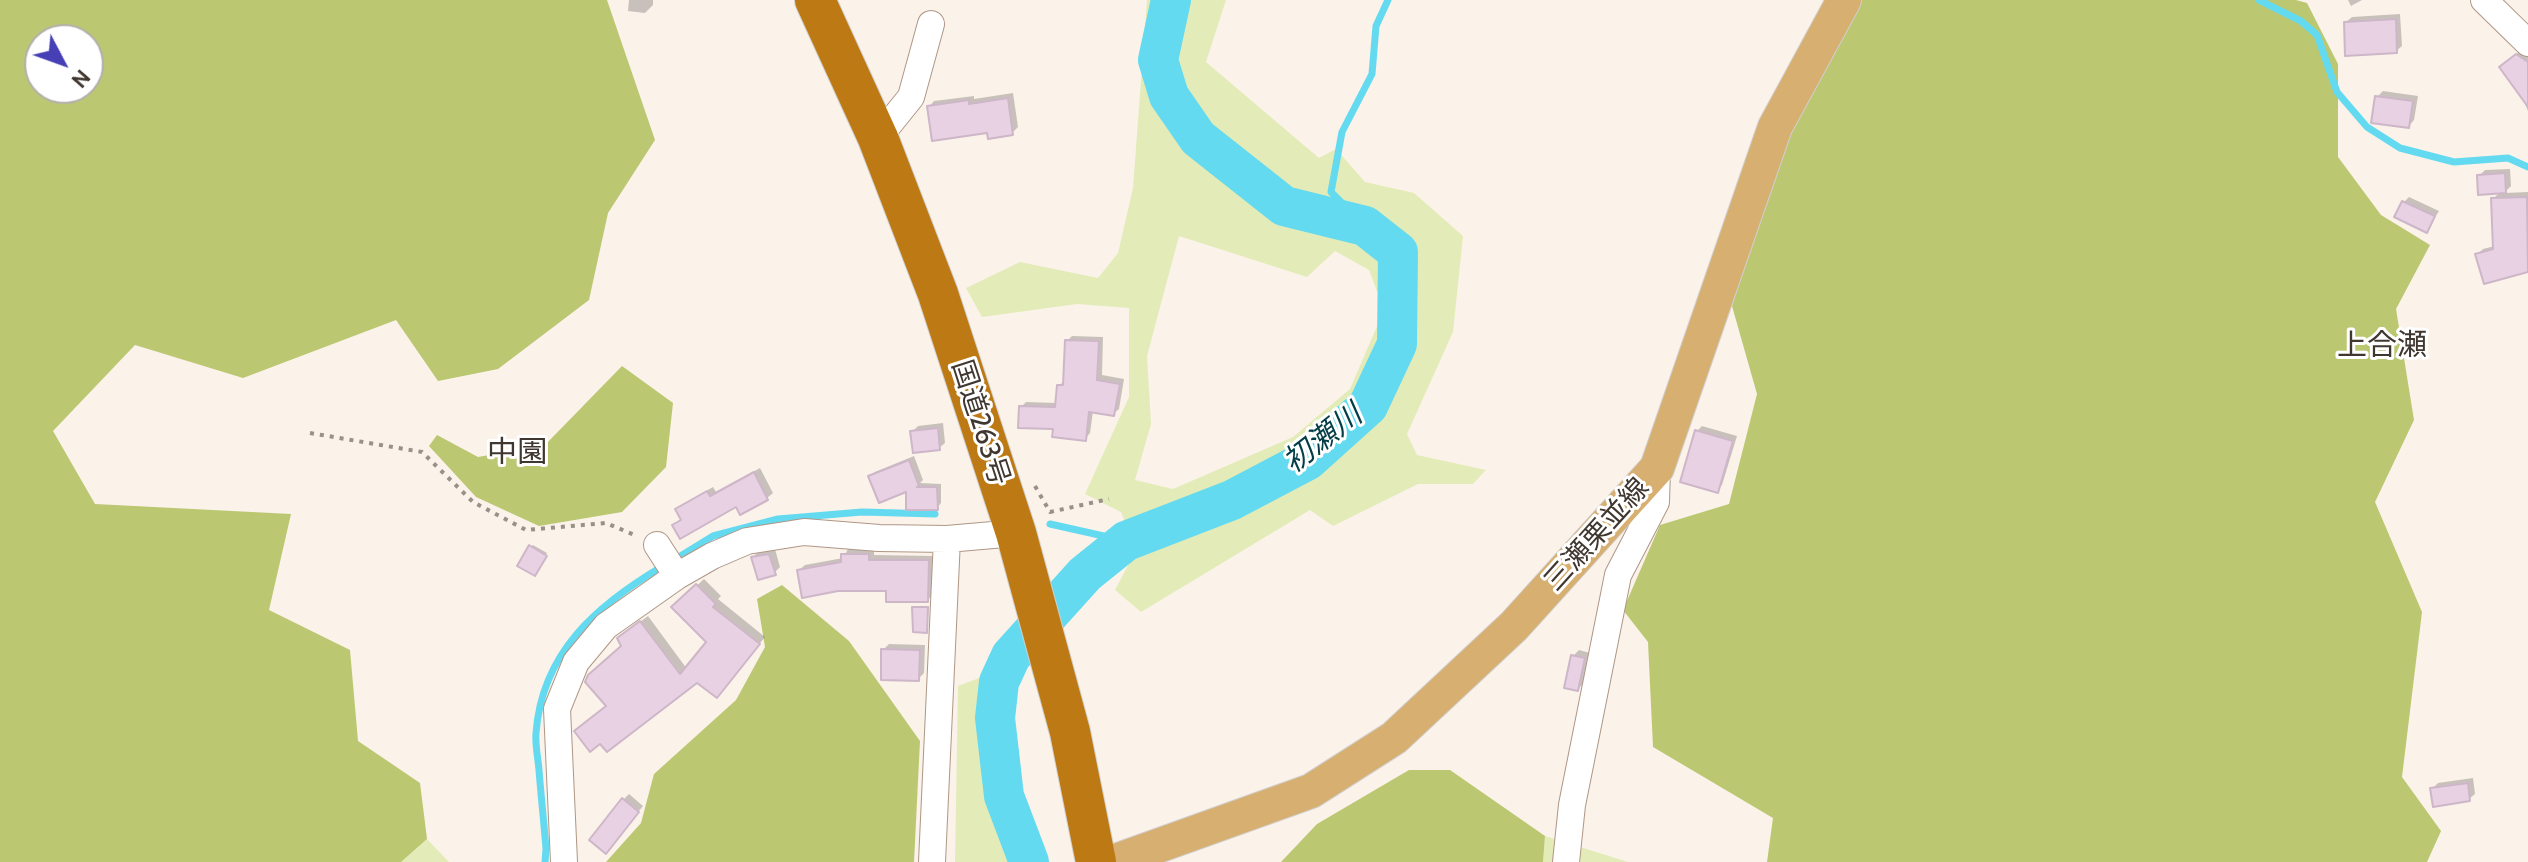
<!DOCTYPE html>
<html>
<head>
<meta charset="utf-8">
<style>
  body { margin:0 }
  #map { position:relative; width:2528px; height:862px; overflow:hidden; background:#fbf2ea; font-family:Cabin,sans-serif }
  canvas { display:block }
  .north { position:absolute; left:24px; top:24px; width:80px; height:80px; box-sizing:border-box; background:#fff; border:2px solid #b3afac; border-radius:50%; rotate:131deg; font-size:22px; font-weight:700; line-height:32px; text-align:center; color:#403730 }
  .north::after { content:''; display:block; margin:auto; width:28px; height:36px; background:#463fb5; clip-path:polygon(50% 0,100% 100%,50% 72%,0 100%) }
</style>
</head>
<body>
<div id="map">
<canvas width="2528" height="862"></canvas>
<div class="north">N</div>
</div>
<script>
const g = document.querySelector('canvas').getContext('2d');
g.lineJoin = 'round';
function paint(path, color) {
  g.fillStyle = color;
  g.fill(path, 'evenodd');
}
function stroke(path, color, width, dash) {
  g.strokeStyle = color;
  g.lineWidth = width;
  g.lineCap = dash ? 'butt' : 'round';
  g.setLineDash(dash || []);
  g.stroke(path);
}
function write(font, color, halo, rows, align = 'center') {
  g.font = font + ' Cabin,"Noto Sans JP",sans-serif';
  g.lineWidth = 6;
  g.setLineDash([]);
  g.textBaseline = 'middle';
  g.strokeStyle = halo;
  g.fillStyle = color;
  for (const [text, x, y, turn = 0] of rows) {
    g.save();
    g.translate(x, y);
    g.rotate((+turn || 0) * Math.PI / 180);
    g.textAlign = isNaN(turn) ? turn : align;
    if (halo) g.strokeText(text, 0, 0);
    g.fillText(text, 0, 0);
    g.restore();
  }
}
paint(new Path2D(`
  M1147 0H1226L1206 62 1319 158 1336 149 1365 182 1414 193 1463 236 1453 332 1407 434 1417 455 1486 470 1473 484H1418L1333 526 1310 510 1141 612 1115 590 1136 550 1121 512 1085 494 1129 397V308L1077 304 982 317 966 288 1020 262 1098 278 1118 253 1133 188ZM1179 236 1307 277 1335 251 1369 270 1384 310 1350 389 1293 437 1173 489 1135 480 1151 424 1147 356Z
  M982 677 989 795 1015 862H955L958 686Z
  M1545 836 1628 862H1543Z
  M427 839 449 862H401Z`), '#e3ecb8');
paint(new Path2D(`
  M0 0H607L655 140 608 213 589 300 498 369 438 381 396 320 243 378 135 345 53 431 95 504 291 514 269 610 350 650 358 741 420 783 427 839 401 862H0ZM40 40H88V88H40Z
  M1862 0H2296L2307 3 2338 64V157L2381 215 2430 245 2396 309 2414 420 2375 502 2422 612 2402 777 2441 831 2427 862H1767L1773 818 1653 747 1648 642 1623 610 1660 525 1729 504 1757 394 1732 306 1785 134Z
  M622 366 673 403 666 467 622 512 539 526 476 497 429 446 437 435 478 457 545 445Z
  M782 585 849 641 920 741 914 862H606L641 823 654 774 736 700 765 647 757 599Z
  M1409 770H1450L1545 836 1543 862H1281L1317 824Z`), '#bbc771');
paint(new Path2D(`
  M629 0H653V5L645 13 628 11Z
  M2348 0H2362L2351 6Z
  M2400 14 2402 46 2396 51 2346 22 2352 17Z
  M2523 49 2528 52V111L2507 61Z
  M2383 91 2418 96 2414 120 2409 126 2377 97Z
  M1013 93 1018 127 1012 133 929 107 934 101 974 96V99Z
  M2510 169 2511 186 2504 193 2528 192V258L2485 282 2478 254 2483 249 2495 246 2493 199 2500 192 2479 176 2485 170Z
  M2409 197 2439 211 2427 230 2404 202Z
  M1072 336 1103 337 1102 375 1124 379 1119 409 1113 414 1093 411 1090 433 1085 439 1055 427 1021 407 1026 402 1057 403 1059 386 1065 380 1067 341Z
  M943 423 945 443 939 448 912 432 918 426Z
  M1702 426 1737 436 1722 485 1717 491 1697 431Z
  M914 456 923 480 920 483 941 484V503L937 508 908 489 870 477 875 472Z
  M760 468 773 493 767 498 741 512 737 505 675 525 683 518 678 509 683 504 713 487 716 492Z
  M533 545 547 553 536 570 530 547Z
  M775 549 780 567 774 573 753 557 758 552Z
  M848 549H874V555L934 556 933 595 927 600 799 570 805 565 843 558Z
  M704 579 721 596 718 599 765 637 723 689 697 680 601 741 626 632 648 616 687 669 709 642 674 607Z
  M917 606H929L926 631 914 608Z
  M889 644 925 645 924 673 918 679 883 650Z
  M1579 650 1590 653 1583 684 1578 689 1573 656Z
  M2473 778 2475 794 2469 799 2432 789 2438 783Z
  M629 794 643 806 611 845 623 800Z`), '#0003');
stroke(new Path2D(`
  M2259 0 2301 21 2317 35 2337 92 2367 127 2400 148 2454 162 2508 158 2528 167
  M1365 226 1331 192 1342 132 1372 74 1376 26 1388 0
  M1050 524 1126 541
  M674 560 713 536 778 519 862 512 935 514
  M545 862 546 849C544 823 541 796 539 770 538 758 535 745 536 733 542 652 597 605 663 566`), '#63daef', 7);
stroke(new Path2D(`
  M1029 862 1004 796 995 718 999 682 1011 656 1085 574 1126 541 1232 500 1308 460 1368 406 1397 344 1398 252 1365 226 1284 206 1198 138 1169 96 1158 60 1171 0`), '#63daef', 40);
const building = new Path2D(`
  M2396 19 2397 53 2345 56 2344 22Z
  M2516 54 2528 62V107L2499 67Z
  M2375 96 2413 101 2409 128 2371 123Z
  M1008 98 1013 135 988 139 987 133 932 141 927 106 969 100V104Z
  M2505 173 2506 193 2478 195 2477 175Z
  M2527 197 2528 272 2484 284 2475 254 2493 249 2491 198Z
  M2402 201 2435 216 2427 233 2394 217Z
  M1065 340 1099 341 1097 380 1120 384 1114 416 1089 412 1086 441 1052 437 1053 429 1018 428 1019 406 1055 407 1057 385H1063Z
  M938 428 940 450 913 453 910 431Z
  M1695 430 1733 441 1718 493 1680 482Z
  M909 460 919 486 917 487H937L938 510H906V492L879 503 868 476Z
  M754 472 768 500 740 515 736 507 680 539 672 525 681 520 675 509 707 491 710 496Z
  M529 545 547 556 535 576 517 566Z
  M769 554 776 575 758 580 751 557Z
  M841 554H869V560H929L928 602H886V591H838L802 598 797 570 841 562Z
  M696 584 716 604 713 607 760 644 717 698 697 683 607 752 600 744 590 752 574 731 606 706 585 682 588 675 621 646 617 638 640 621 680 674 706 642 671 607Z
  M912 607H928L927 633 913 632Z
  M881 649 920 650 919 681 881 680Z
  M1571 655 1585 658 1578 691 1564 688Z
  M2468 783 2470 801 2433 807 2430 788Z
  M622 798 639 812 606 854 589 840Z`);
paint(building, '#e9d1e4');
stroke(building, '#cdb6c8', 2);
const minor = new Path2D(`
  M2484 0 2528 43
  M878 138 911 97 931 24
  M657 545 677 576
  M564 862 557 709 576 662 606 626 677 576 712 556 747 541 804 532 879 538 947 539 1016 533
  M932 862 947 539
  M1566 862 1572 805 1618 575 1656 502 1657 468`);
const major = new Path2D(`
  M1113 862 1311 791 1394 738 1514 626 1657 468 1775 127 1844 0`);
const highway = new Path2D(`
  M815 0 878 138 938 294 1016 533 1070 732 1096 862`);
stroke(minor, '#ae9786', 28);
stroke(major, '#d1cfcd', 36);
stroke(highway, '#d1cfcd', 42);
stroke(new Path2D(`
  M310 433 422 452 473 502 526 530 606 523 637 536
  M1035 486 1050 512 1109 499`), '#999089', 4, [4, 6]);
stroke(minor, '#fff', 26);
stroke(major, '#d7af71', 34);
stroke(highway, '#bd7913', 40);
write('28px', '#403730', '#fff', [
  ["国道263号",980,423,72],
  ["三瀬栗並線",1597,535,-48]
]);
write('30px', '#403730', '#fff', [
  ["上合瀬",2382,346],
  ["中園",517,453]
]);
write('italic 30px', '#033e46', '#fff', [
  ["初瀬川",1323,439,-38]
]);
</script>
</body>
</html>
